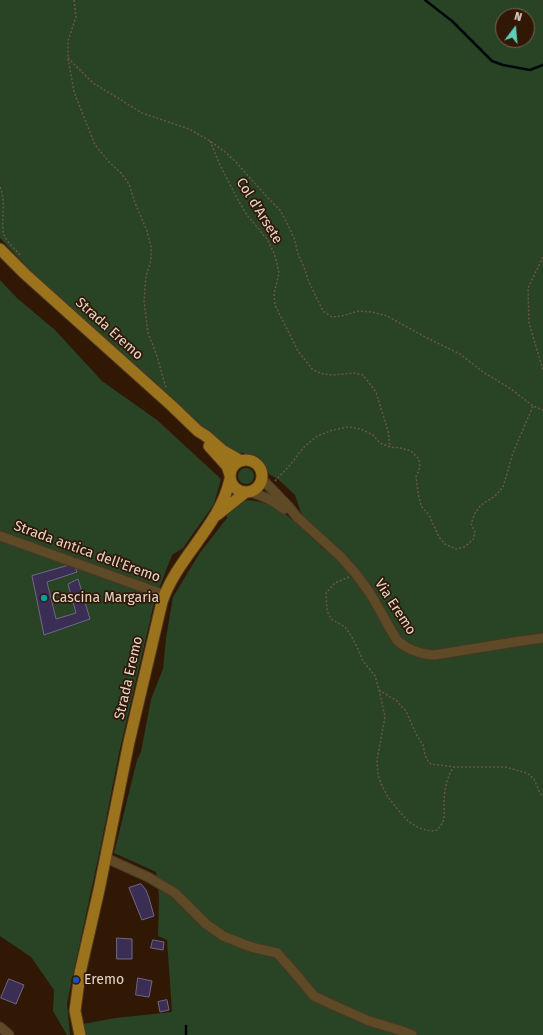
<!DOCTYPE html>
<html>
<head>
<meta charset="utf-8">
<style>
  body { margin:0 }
  #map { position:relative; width:543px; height:1035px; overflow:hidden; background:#301805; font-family:"Fira Sans",sans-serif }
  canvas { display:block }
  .north { position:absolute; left:495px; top:8px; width:40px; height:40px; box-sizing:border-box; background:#301805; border:1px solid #796453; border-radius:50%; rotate:16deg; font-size:11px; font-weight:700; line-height:16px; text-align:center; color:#e6d5c9 }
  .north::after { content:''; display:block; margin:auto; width:14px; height:18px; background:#5ccebb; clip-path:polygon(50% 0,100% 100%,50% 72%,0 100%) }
</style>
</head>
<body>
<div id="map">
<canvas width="543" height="1035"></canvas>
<div class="north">N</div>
</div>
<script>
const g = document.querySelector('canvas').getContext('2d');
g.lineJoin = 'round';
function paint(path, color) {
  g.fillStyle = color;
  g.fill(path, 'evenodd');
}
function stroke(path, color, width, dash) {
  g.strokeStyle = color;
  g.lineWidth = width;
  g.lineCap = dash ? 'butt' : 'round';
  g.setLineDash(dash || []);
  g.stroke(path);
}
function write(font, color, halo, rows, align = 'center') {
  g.font = font + ' "Fira Sans",sans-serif';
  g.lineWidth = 3.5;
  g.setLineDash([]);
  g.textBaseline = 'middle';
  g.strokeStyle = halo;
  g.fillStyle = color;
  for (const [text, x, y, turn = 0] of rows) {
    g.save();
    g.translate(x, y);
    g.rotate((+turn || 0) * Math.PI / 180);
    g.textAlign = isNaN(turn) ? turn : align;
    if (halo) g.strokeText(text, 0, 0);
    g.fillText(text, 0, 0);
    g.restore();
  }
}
paint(new Path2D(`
  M0 0H543V1035H86L83 1024 115 1018 172 1012 167 940 158 936 159 896 156 872 114 853 137 760 141 752 151 699 163 669 166 638 173 597 199 554 227 518 226 513C233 508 240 502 248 500 249 500 253 501 254 501 287 505 307 537 332 555L304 519 300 510 295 495 279 480 269 474 263 462 260 458 254 456 230 450 209 433 34 275 0 238ZM503 16H527V40H503Z
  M0 280 17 298 55 330 102 381 157 420 221 479 214 504 183 548 172 555 155 599 119 753 101 845 67 1003 70 1035H67L53 1011 54 990 31 957 0 936Z
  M238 476a8 8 0 1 1 16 0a8 8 0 1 1-16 0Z`), '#294325');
stroke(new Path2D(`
  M425 0 452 21 492 61 503 65 530 70 543 65
  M186 1026V1035`), '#00080d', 2.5);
const building = new Path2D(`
  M74 564 77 572 47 582 56 619 76 613 68 584 78 579 90 619 44 635 32 576Z
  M141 884 146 890 149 898 154 916 142 920 129 888Z
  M117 938 132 939V959H117Z
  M153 940 164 942 163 950 151 948Z
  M138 978 152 981 149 997 136 995Z
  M9 979 24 985 16 1004 1 998Z
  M167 1000 169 1010 160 1012 158 1002Z`);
paint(building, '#3b2e55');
stroke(building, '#706787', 1);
const minor = new Path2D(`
  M261 478 289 507 297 517 341 557 356 574 370 593 396 639C407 650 419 654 434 655L521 641 543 638
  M250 492C264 496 273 500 284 509
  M0 536 165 595
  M106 858 148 877 175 893 206 924 223 936 251 947 277 953 294 972 314 996 333 1005 369 1021 399 1030 412 1035
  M0 1027 6 1032 9 1035`);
const major = new Path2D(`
  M0 249 25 274 172 406 198 431 206 436 222 450 241 461
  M209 446 227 466 230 475
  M230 476a16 16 0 1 1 32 0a16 16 0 1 1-32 0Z
  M217 515 246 492
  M80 1035 75 1011 80 973 99 890 129 742 162 602C177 557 220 526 230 479`);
stroke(minor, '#4d3624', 11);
stroke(major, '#4d3624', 13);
stroke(new Path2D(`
  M74 0 76 17 68 41V58L74 92 95 145 110 163 121 173 129 184 135 203 147 231 151 247V260L146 276 144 301 148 333 156 353 166 388
  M68 58 93 83 113 95 142 113 189 129 210 141 225 152 236 162 267 197 280 210 288 225 294 238 298 254 304 267 308 280 323 311 332 317 342 316 358 311 372 312 387 316 427 338 460 354 483 372 511 389 533 406 543 410
  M210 141 219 163 238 200 247 215 267 239 274 253 277 264 279 273 274 294 275 305 298 351 313 370 323 374 332 375 354 373 363 375 376 392 388 431 390 447
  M0 187C7 203 0 220 4 235 7 242 15 249 20 255
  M543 257 528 288 529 323 543 370
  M275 481 291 464 303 448 317 436 333 430 348 427 361 429 373 435 380 443 390 447 400 448 411 451 419 459 420 467 416 477 418 492 421 506 429 515 439 537 445 544 456 549 464 547 473 540 475 532 471 524 475 513 481 505 495 496 503 487 513 453 533 406
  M349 577 335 583 326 593 327 611 331 619 345 627 350 634 356 645 363 661 375 676 379 690 385 717 377 760 378 775 382 786 388 797 399 811 408 821 419 828 431 831 438 830C439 827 442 824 443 822 445 814 444 807 444 800 445 788 447 776 454 767
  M379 690 397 701 406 711 416 734 423 745 425 755 428 761 431 764 454 767H506L516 770 527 773 534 779 539 791 543 797`), '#6b5545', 1.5, [2, 2]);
stroke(minor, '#5e4a26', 9);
stroke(major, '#9c731d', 11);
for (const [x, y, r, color] of [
  [44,598,4,"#0f9aa8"],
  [76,980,4,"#1a4fb4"]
]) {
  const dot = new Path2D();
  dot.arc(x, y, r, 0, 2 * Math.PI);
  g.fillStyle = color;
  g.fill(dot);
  stroke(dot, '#301805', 1.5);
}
write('14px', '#e6d5c9', '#301805', [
  ["Col d'Arsete",259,211,58],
  ["Strada Eremo",109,329,42],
  ["Strada antica dell'Eremo",87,552,20],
  ["Via Eremo",395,607,57],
  ["Strada Eremo",129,678,-77]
]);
write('14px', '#e6d5c9', '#301805', [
  ["Cascina Margaria",52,598],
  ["Eremo",84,980]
], 'left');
</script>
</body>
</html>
